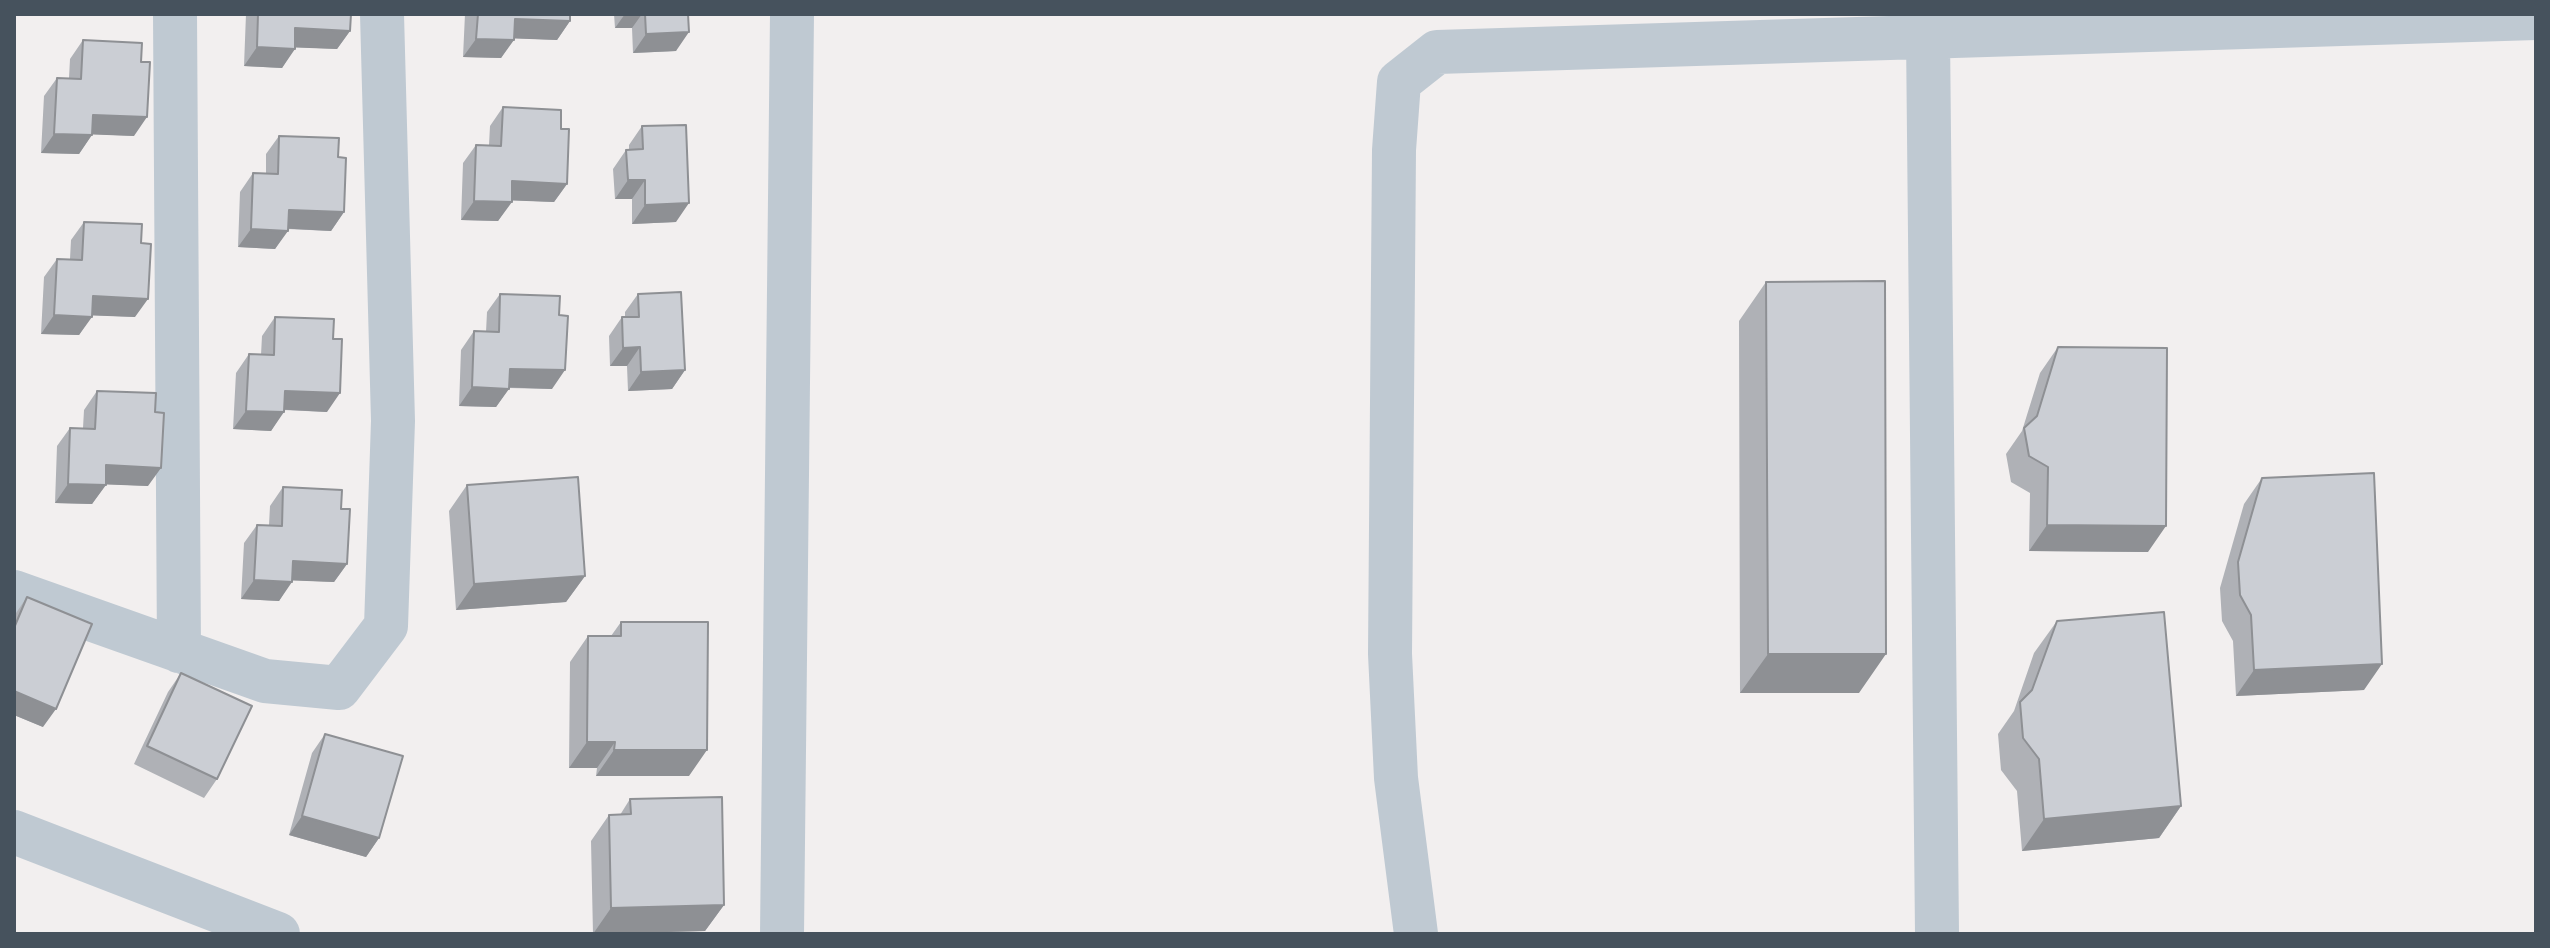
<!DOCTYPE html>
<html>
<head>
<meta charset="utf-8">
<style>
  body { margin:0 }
  #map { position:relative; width:2550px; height:948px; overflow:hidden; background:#f2efef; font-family:"Alegreya Sans",sans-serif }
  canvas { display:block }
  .frame { position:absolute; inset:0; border:16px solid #46525d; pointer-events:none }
</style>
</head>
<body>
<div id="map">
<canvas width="2550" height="948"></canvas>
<div class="frame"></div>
</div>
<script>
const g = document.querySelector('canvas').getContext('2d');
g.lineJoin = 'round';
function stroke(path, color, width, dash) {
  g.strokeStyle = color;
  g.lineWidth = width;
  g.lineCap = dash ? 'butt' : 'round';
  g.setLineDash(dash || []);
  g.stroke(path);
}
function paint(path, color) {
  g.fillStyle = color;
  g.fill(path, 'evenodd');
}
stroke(new Path2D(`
  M175 14 179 651
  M1928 35 1937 934
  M14 592 265 681 339 688 386 626 393 421 382 14
  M14 832 278 934
  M782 934 792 14
  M1416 934 1396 778 1390 654 1394 150 1399 82 1437 52 2536 18`), '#bfc9d2', 44);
paint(new Path2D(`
  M246 14H351L350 31 337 49 295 47 282 68 244 66Z
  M465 14H570V21L557 40 514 38 501 58 463 57Z
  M614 14H688L676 51 633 53 632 28H615Z
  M83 40 134 136 92 134 79 154 41 153 44 96 57 78H69L70 59Z
  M503 107 561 129 567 184 554 202 512 200 498 221 461 220 463 163 476 145H489L490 126Z
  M642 126 676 222 632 224V199H615L613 169 626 150H629V145Z
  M279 136 338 157 344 212 331 231 288 229 275 249 238 247 240 192 253 173 266 174V154Z
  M84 222 135 317 92 315 79 335 41 334 44 277 57 259H70L71 240Z
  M1766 282 1859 693H1740L1739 321Z
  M500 294 552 389 509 388 496 407 459 406 461 350 474 331 486 332 487 312Z
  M638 294 685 370 672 389 628 391 627 366H610L609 336 622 317H625V312Z
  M275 317 327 412 284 410 271 431 233 429 236 373 249 354 261 355 262 336Z
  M2058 347 2148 552 2029 551 2030 493 2011 482 2006 454 2022 431 2040 373Z
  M97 391 148 486 106 484 92 504 55 503 57 446 70 428H83L84 410Z
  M2262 478 2364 690 2236 696 2233 641 2222 621 2220 588 2244 504Z
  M467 485 585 576 566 602 456 610 449 511Z
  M283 487 341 509 347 564 334 582 292 580 279 601 241 599 244 543 257 525H269L270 506Z
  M27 597 43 727 14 715V616Z
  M2057 621 2181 806 2159 838 2022 851 2017 791 2001 770 1998 734 2014 711 2034 653Z
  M621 622 689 776H596L597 768H569L570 662 588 636H611Z
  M181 673 217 779 204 798 134 764 168 692Z
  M325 734 379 838 366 857 289 835 312 753Z
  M630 799 724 905 705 931 593 934 591 841 609 815H620Z`), '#afb1b6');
paint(new Path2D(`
  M625 14H642L632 28H615Z
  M515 19 570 21 557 40 502 38Z
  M295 28 350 31 337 49 282 47Z
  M689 32 676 51 633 53 646 34Z
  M476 39 514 40 501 58 463 57Z
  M257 47 295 49 282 68 244 66Z
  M93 115 147 117 134 136 80 134Z
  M54 134 92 135 79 154 41 153Z
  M628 180H645L632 199H615Z
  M512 181 567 184 554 202 499 200Z
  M474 201 512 202 498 221 461 220Z
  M689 203 676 222 632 224 645 205Z
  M289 210 344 212 331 231 276 228Z
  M251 229 288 231 275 249 238 247Z
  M93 296 148 299 135 317 80 315Z
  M54 315 92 317 79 335 41 334Z
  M640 347 627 366H610L623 348Z
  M510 369 565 370 552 389 497 387Z
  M685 370 672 389 628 391 641 372Z
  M472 387 509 389 496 407 459 406Z
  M285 391 340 393 327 412 272 409Z
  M246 411 284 412 271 431 233 429Z
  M106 465 161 468 148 486 94 484Z
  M68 484 106 485 92 504 55 503Z
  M2047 525 2166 526 2148 552 2029 551Z
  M293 561 347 564 334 582 280 580Z
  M585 576 566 602 456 610 474 584Z
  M254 580 292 582 279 601 241 599Z
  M1768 654H1886L1859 693H1740Z
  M2382 664 2364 690 2236 696 2254 670Z
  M14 691 56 709 43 727 14 715Z
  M587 742H615L597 768H569Z
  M614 750H707L689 776H596Z
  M2181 806 2159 838 2022 851 2044 819Z
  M302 816 379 838 366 857 289 835Z
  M724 905 705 931 593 934 611 908Z`), '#8e9094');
const building = new Path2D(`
  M258 14H351L350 31 295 28V49L257 47Z
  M478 14H570V21L515 19 514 40 476 39Z
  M645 14H688L689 32 646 34Z
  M83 40 142 43 141 62H150L147 117 93 115 92 135 54 134 57 78 81 79Z
  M503 107 561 110V129H569L567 184 512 181V202L474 201 476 145 501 146Z
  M686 125 689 203 645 205V180H628L626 150 643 149 642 126Z
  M279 136 339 138 338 157 346 158 344 212 289 210 288 231 251 229 253 173 278 174Z
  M84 222 142 224 141 243 151 244 148 299 93 296 92 317 54 315 57 259 82 260Z
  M1885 281 1886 654H1768L1766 282Z
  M681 292 685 370 641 372 640 347 623 348 622 317H639L638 294Z
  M500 294 560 296 559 315 568 316 565 370 510 369 509 389 472 387 474 331 499 332Z
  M275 317 334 319 333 339H342L340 393 285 391 284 412 246 411 249 354 274 355Z
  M2058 347 2167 348 2166 526 2047 525 2048 467 2029 456 2024 428 2037 416Z
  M97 391 156 393 155 412 164 413 161 468 106 465V485L68 484 70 428 95 429Z
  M2374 473 2382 664 2254 670 2251 615 2240 595 2238 562 2262 478Z
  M578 477 585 576 474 584 467 485Z
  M283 487 342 490 341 509H350L347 564 293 561 292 582 254 580 257 525 282 526Z
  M27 597 92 624 56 709 14 691V628Z
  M2164 612 2181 806 2044 819 2039 759 2023 738 2020 702 2032 690 2057 621Z
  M621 622H708L707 750H614L615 742H587L588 636H621Z
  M181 673 252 706 217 779 147 746Z
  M325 734 403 756 379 838 302 816Z
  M722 797 724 905 611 908 609 815 631 814 630 799Z`);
paint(building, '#cbced4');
stroke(building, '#8e9094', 2);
</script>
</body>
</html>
